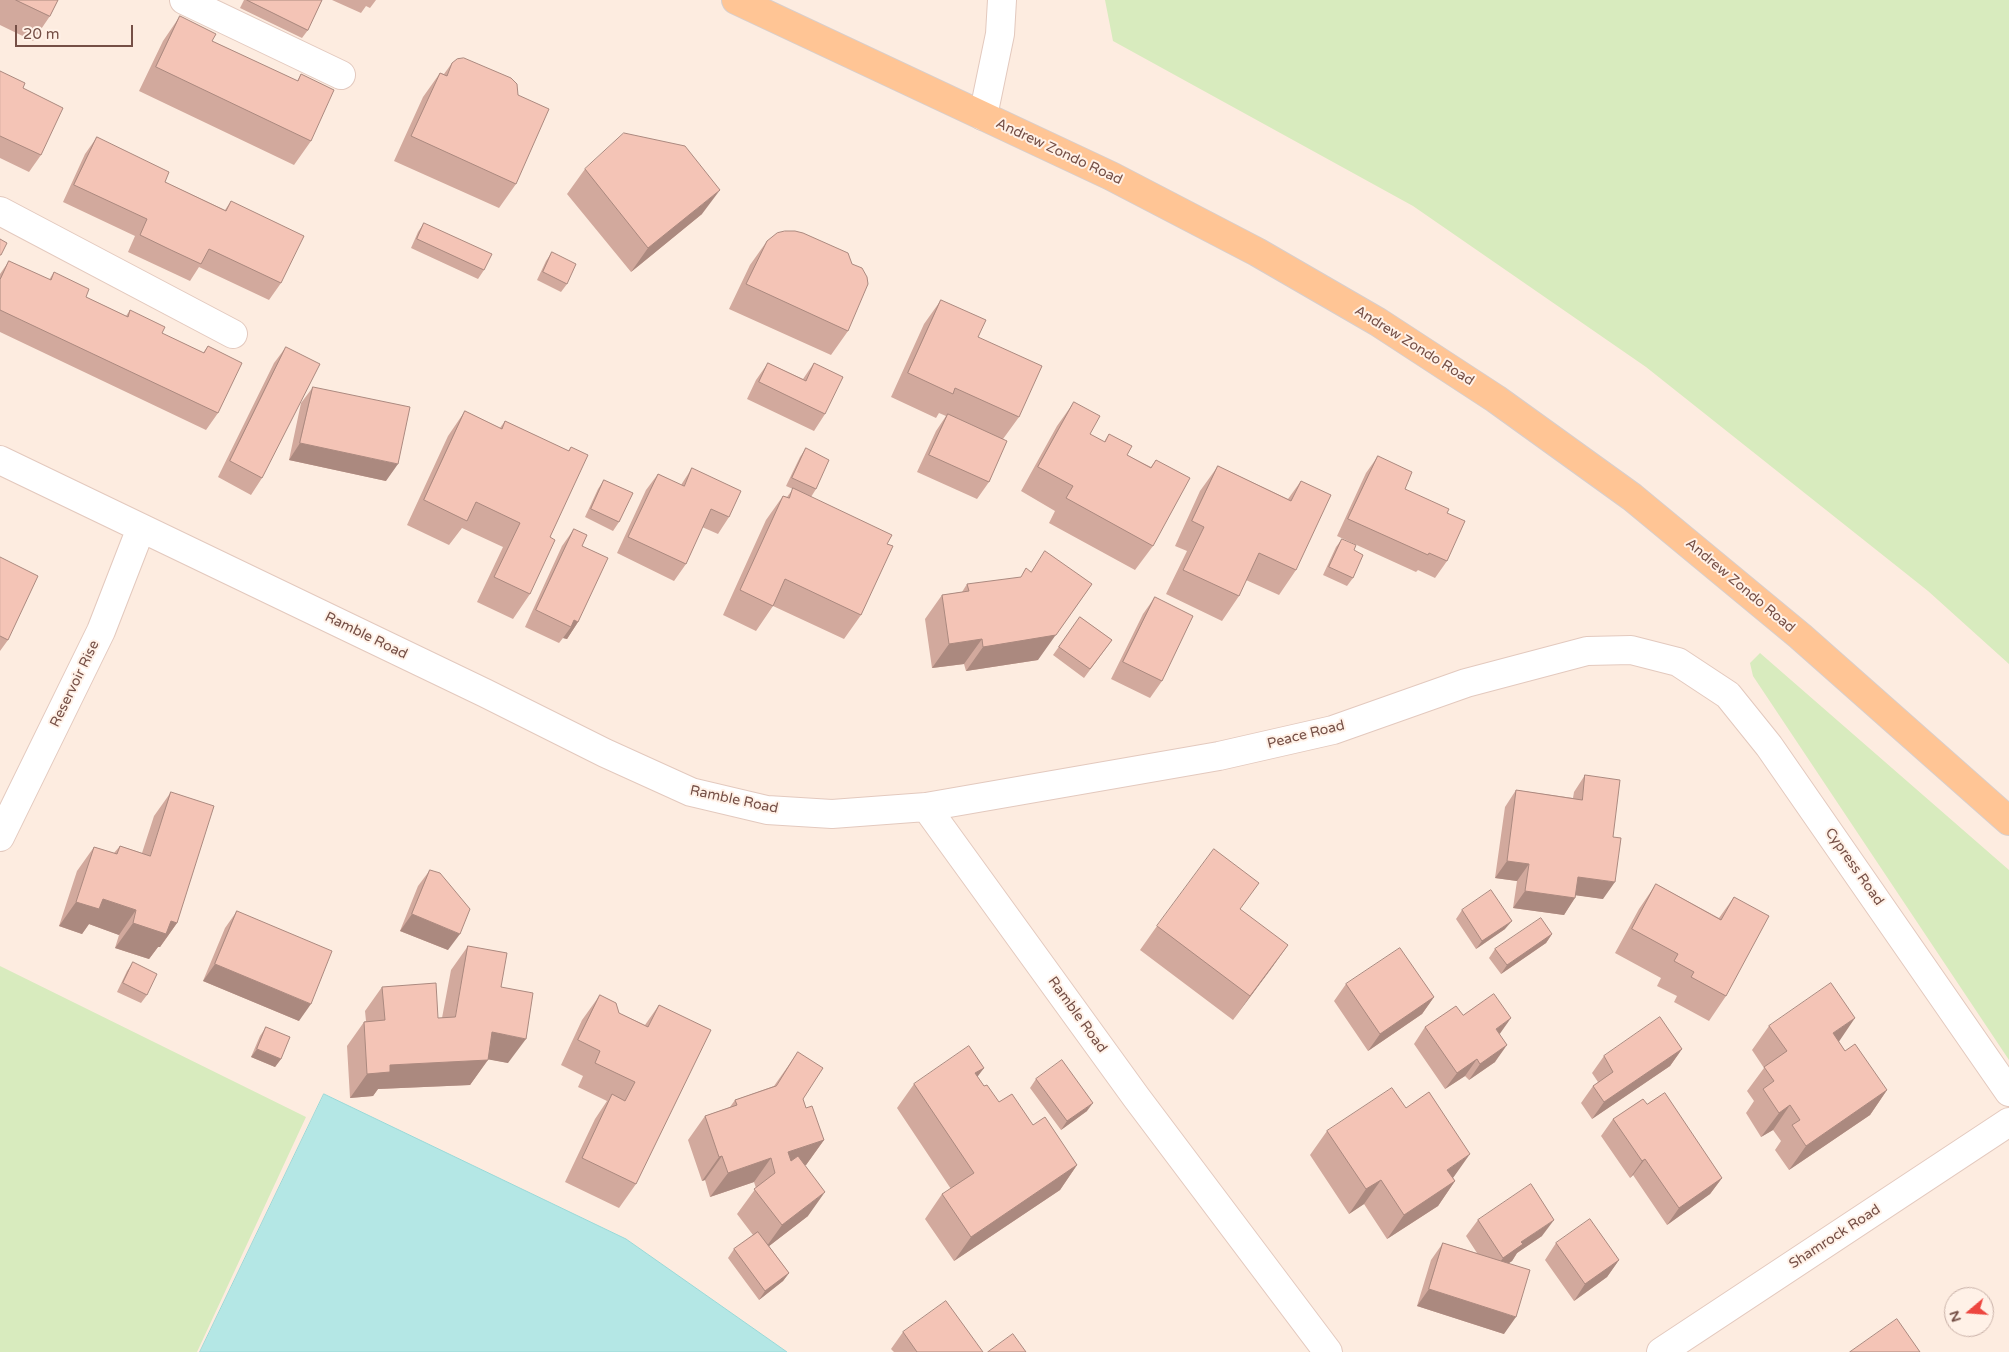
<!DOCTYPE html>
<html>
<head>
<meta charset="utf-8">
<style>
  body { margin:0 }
  #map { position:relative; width:2009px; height:1352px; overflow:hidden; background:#fdece0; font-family:"Varela Round",sans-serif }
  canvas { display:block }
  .north { position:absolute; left:1944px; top:1287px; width:50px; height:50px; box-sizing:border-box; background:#fff1e7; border:1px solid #c8b0a7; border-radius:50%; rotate:252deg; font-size:14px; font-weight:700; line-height:20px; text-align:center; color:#754f46 }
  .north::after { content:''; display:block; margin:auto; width:18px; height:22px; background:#ed463f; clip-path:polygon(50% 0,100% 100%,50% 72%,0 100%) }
  .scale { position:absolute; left:15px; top:25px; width:118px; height:22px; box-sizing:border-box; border:2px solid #754f46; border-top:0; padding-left:6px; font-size:15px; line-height:18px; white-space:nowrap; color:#754f46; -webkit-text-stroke:4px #fff1e7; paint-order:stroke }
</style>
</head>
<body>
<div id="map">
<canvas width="2009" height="1352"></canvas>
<div class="north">N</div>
<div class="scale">20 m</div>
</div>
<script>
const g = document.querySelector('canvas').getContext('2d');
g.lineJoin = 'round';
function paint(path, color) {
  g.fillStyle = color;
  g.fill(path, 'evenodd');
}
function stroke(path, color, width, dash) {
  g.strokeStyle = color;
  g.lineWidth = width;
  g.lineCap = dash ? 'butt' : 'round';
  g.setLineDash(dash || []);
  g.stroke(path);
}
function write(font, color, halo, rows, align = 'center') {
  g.font = font + ' "Varela Round",sans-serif';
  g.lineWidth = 4;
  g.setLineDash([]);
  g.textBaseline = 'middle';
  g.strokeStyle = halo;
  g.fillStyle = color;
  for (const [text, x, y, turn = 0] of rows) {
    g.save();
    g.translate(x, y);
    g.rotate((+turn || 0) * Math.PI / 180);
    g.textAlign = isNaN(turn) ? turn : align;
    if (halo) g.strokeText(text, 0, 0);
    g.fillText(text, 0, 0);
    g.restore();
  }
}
paint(new Path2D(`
  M1105 0H2009V664L1928 591 1646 367 1413 206 1113 41Z
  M1760 653 2009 870V1060L1753 676 1750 663Z
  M0 966 306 1117 197 1352H0Z`), '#d8ebbe');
const water = new Path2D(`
  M324 1094 626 1239 787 1352H200Z`);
paint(water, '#b4e7e5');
stroke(water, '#9ad9d8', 1);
const minor = new Path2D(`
  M184 0 341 75
  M983 116 1000 34 1002 0
  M0 211 233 334
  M0 460 485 693 605 753 691 792 767 810 832 814 926 807 1136 1097 1328 1352
  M926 807 1219 756 1333 730 1466 683 1587 651 1631 650 1678 662 1728 695 1769 746 2009 1092
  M0 837 101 631 141 528
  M1661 1352 2009 1122`);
const major = new Path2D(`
  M736 0 1111 176 1257 252 1378 322 1496 399 1632 497 1800 636 2009 821`);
stroke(minor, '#e3c9be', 30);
stroke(major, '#d8cecb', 30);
stroke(minor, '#fff', 28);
stroke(major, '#ffc595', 28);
paint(new Path2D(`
  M0 0H58L50 16 33 41 0 25Z
  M244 0H322L308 30 302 38 240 8Z
  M332 0H376L370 8 366 6 361 13Z
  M180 16 212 41 297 81 301 74 311 141 294 165 139 91 163 41Z
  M452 63 516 184 499 208 394 161 423 97 440 73 444 74Z
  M0 71 23 88 41 155 29 172 0 158Z
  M97 137 165 182 225 210 231 201 281 283 269 300 199 267 190 281 128 252 135 236 63 202 85 154Z
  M585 169 702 214 631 272 567 194Z
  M424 223 484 270 478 279 411 248 418 232Z
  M767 241 848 331 831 355 729 309 750 265Z
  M552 252 567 284 561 292 537 280 546 261Z
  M9 261 49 280 54 272 86 297 126 316 130 310 162 333 203 353 208 346 218 413 206 430 0 332V274Z
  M941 300 978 337 1019 417 1003 439 989 482 977 499 917 472 936 431 946 416 939 413 936 418 891 397 924 324Z
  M286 347 262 478 251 495 218 477 274 363Z
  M768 363 803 379 814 363 825 414 814 431 747 399 756 380Z
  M313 387 386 481 289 460 301 403Z
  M1074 402 1090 434 1104 442 1109 434 1127 455 1151 467 1156 460 1153 546 1135 570 1049 523 1055 511 1021 491 1057 426Z
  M465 411 500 428 505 421 568 451 571 447 550 537 530 594 513 619 477 602 503 547 462 528 449 545 407 525 448 436Z
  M806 448 816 489 811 497 887 544 861 615 844 639 773 606 756 631 723 615 766 520 783 496 787 497 793 489 786 486 800 457Z
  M1378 456 1405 489 1447 513V561L1435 578 1418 570 1416 572 1337 536 1366 473Z
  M1218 466 1288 499 1301 481 1296 570 1279 595 1246 580 1239 596 1222 621 1166 594 1187 551 1175 546 1200 491Z
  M692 468 729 517 718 534 702 527 686 564 674 581 617 553 646 490 658 474 681 485Z
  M604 480 619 522 613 531 585 517 598 489Z
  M574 529 582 546 578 622 567 639 563 638 559 643 525 627 562 546Z
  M1342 539 1354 550 1353 578 1347 586 1323 575 1336 547Z
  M0 557 8 640 0 651Z
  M967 584 1038 660 966 671 964 664 932 668 925 619 942 595 962 592Z
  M1155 597 1162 681 1150 698 1111 679 1143 614Z
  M1080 617 1112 640 1084 678 1053 655Z
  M1585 775 1603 899 1576 895 1564 915 1513 908 1517 881 1495 878 1505 807 1516 790 1573 798 1574 792Z
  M171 792 177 923 160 947H158L149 959 115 948 119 935 89 924 82 934 59 926 77 871 94 847 114 853 120 846 142 853 154 816Z
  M430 870 448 950 400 931 418 886Z
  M1656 884 1719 918 1734 897 1726 996 1709 1021 1674 1002 1677 996 1657 986 1661 978 1615 953 1639 909Z
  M1462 910 1505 929 1476 949 1456 919Z
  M237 911 299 1021 203 981 225 928Z
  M1157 926 1288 945 1233 1020 1140 950Z
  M1552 934 1546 943 1501 974 1489 958 1495 949Z
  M468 946 501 987 508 1063 488 1059 470 1085 378 1089 373 1096 350 1098 347 1046 364 1022 366 1021 365 1011 382 987 438 1018H442L451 970Z
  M133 962 147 995 141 1003 117 992 127 971Z
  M1346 984 1434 997 1422 1014 1368 1051 1334 1001Z
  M600 995 619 1013 645 1025 659 1005 636 1184 619 1208 565 1182 595 1119 607 1101 578 1087 583 1076 561 1065 582 1020Z
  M1463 1015 1499 1034 1495 1062 1469 1080 1465 1076 1445 1089 1414 1044 1425 1027Z
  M1769 1026 1839 1042 1845 1051 1887 1090 1870 1115 1789 1170 1775 1150 1781 1141 1773 1130 1761 1137 1746 1113 1754 1101 1747 1091 1764 1068 1752 1050Z
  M266 1027 281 1059 275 1067 251 1057 260 1036Z
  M1682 1049 1670 1066 1592 1119 1581 1103 1593 1086 1598 1082 1592 1073 1604 1056Z
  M798 1052 803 1099 806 1108 824 1140 806 1165H805L808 1216 769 1246 789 1273 783 1281 759 1300 728 1258 734 1249 753 1235 737 1214 756 1188 754 1182 710 1197 705 1180 702 1181 688 1140 705 1116 730 1107 735 1100 774 1086Z
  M984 1068 977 1076 984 1086 999 1102 1033 1125 1077 1165 1060 1190 954 1261 925 1219 942 1194 951 1189 897 1108 914 1084Z
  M1036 1079 1087 1111 1061 1130 1030 1088Z
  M1406 1108 1455 1181 1438 1206 1387 1239 1364 1204 1349 1214 1310 1155 1327 1131Z
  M1613 1119 1722 1178 1710 1194 1667 1225 1633 1175 1630 1178 1601 1136Z
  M1478 1220 1542 1236 1517 1253 1512 1261 1509 1263 1504 1334 1417 1306 1431 1260 1443 1243 1477 1253 1466 1236Z
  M1556 1243 1619 1260 1607 1277 1574 1301 1545 1260Z
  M903 1332 983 1352H894L891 1349Z`), '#d2a99d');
paint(new Path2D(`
  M720 190 702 214 631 272 648 248Z
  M300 443 398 464 386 481 289 460Z
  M1092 584 1038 660 966 671 983 647Z
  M574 620 578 622 567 639 563 638 571 627Z
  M982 639 964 664 932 668 949 644Z
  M1507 861 1529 864 1517 881 1495 878Z
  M1578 877 1615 882 1603 899 1566 894Z
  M1525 891 1575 898 1564 915 1513 908Z
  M103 899 136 910 119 935 89 924 82 934 59 926 76 902Z
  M412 914 460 934 448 950 400 931Z
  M171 921 177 923 160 947H158L149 959 115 948 133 923Z
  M1512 921 1505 929 1476 949 1482 941Z
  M1552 934 1546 943 1501 974 1507 965Z
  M1288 945 1271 969 1233 1020 1250 996Z
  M215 964 311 1004 299 1021 203 981Z
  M1434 997 1422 1014 1368 1051 1380 1034Z
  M1511 1018 1499 1035 1496 1029Z
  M1855 1018 1838 1043 1833 1033Z
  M492 1032 526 1039 508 1063 475 1057Z
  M1507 1045 1495 1062 1469 1080 1480 1064Z
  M257 1049 281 1059 275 1067 251 1057Z
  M1682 1049 1670 1066 1592 1119 1604 1102Z
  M1477 1059 1465 1076 1445 1089 1457 1073Z
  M488 1060 470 1085 378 1089 373 1096 350 1098 367 1074 390 1065Z
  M984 1068 966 1092 975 1073Z
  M1887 1090 1870 1115 1789 1170 1806 1146Z
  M1093 1103 1087 1111 1061 1130 1067 1121Z
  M1790 1105 1773 1130 1761 1137 1779 1113Z
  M824 1140 806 1165 773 1176 788 1152Z
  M1470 1154 1453 1178 1430 1194 1447 1170Z
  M722 1156 705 1180 702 1181 719 1157Z
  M771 1158 754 1182 710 1197 728 1173Z
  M1645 1159 1633 1175 1630 1178 1642 1161Z
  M1077 1165 1060 1190 954 1261 971 1237Z
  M1722 1178 1710 1194 1667 1225 1679 1208Z
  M1381 1180 1364 1204 1349 1214 1366 1189Z
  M1455 1181 1438 1206 1387 1239 1404 1215Z
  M825 1192 808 1216 764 1250 782 1225Z
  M1554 1220 1542 1236 1517 1253 1512 1261 1491 1275 1503 1258 1521 1242Z
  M1619 1260 1607 1277 1574 1301 1585 1284Z
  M789 1273 783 1281 759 1300 765 1291Z
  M1429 1289 1516 1317 1504 1334 1417 1306Z`), '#ab897f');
const building = new Path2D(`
  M16 0H58L50 16Z
  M247 0H322L308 30Z
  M180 16 216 34 212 41 298 81 301 74 334 90 311 141 156 67Z
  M464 58 511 78 517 84 518 95 549 109 516 184 411 136 440 73 447 76 452 63 457 59Z
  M0 71 25 83 23 88 63 108 41 155 0 136Z
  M624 133 685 146 720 190 648 248 585 169Z
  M97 137 169 172 165 182 226 211 231 201 304 236 281 283 209 249 201 264 171 250 140 235 147 219 74 185Z
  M424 223 492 254 484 270 417 239Z
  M785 231H795L803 233 848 253 852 264 862 268 867 277 868 284 848 331 746 284 767 241 777 233Z
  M0 239 7 243 1 255H0Z
  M552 252 576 264 567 284 543 272Z
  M9 261 51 280 54 272 89 289 86 297 128 317 130 310 165 327 162 333 204 353 208 346 242 363 218 413 0 310V280Z
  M941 300 986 320 978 337 1042 366 1019 417 955 388 953 394 908 373Z
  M286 347 320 364 262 478 230 461Z
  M768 363 806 381 814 363 843 377 825 414 759 382Z
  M313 387 410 407 398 464 300 443Z
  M1074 402 1100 416 1090 434 1105 442 1109 434 1132 446 1127 455 1151 468 1156 460 1190 478 1153 546 1066 498 1073 486 1038 467Z
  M465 411 502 429 505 421 569 451 571 447 588 455 550 537 555 540 530 594 494 577 520 523 476 502 467 521 424 500Z
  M948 414 1007 441 989 482 929 455Z
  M806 448 829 460 816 489 792 478Z
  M1378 456 1412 472 1405 489 1449 509 1447 513 1465 521 1447 561 1429 553 1428 555 1348 519Z
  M1218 466 1291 501 1301 481 1331 495 1296 570 1259 553 1239 596 1183 570 1204 527 1192 521Z
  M692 468 741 491 729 517 711 509 686 564 628 537 658 474 684 486Z
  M604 480 633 493 619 522 591 509Z
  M793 488 892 535 887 544 893 546 861 615 785 579 773 606 740 590 783 496 789 498Z
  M574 529 587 535 582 546 608 558 578 622 574 620 571 627 536 610Z
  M1342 539 1356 545 1354 550 1363 555 1353 578 1329 567Z
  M1045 551 1092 584 1056 635 983 647 982 639 949 644 942 595 969 591 967 584 1021 577 1026 568 1031 572Z
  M0 557 38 576 8 640 0 636Z
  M1155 597 1193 616 1162 681 1123 662Z
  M1080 617 1112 640 1090 669 1059 647Z
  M1585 775 1620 780 1613 837 1621 838 1615 882 1578 877 1575 898 1525 891 1529 864 1507 861 1516 790 1582 800Z
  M171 792 214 806 177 923 171 921 166 934 133 923 136 910 103 899 99 909 76 902 94 847 117 854 120 846 150 856Z
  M1214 849 1259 883 1240 909 1288 945 1250 996 1157 926Z
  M430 870 440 873 470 909 460 934 412 914Z
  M1656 884 1721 920 1734 897 1769 916 1726 996 1691 977 1694 972 1674 961 1678 954 1632 929Z
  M1491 890 1512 921 1482 941 1462 910Z
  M237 911 332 951 311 1004 215 964Z
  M1541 918 1552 934 1507 965 1495 949Z
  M468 946 507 953 501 987 533 993 526 1039 492 1032 488 1060 390 1065V1072L367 1074 364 1022 385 1020 382 987 436 983 438 1018 455 1017Z
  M1400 948 1434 997 1380 1034 1346 984Z
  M133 962 157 974 147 995 123 983Z
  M1831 983 1855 1018 1833 1033 1845 1051 1855 1044 1887 1090 1806 1146 1792 1125 1800 1120 1790 1105 1779 1113 1763 1089 1774 1081 1764 1067 1787 1051 1769 1026Z
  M1494 994 1511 1018 1496 1029 1507 1045 1480 1064 1477 1059 1457 1073 1425 1027 1456 1006 1463 1015Z
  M600 995 616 1003 619 1013 648 1027 659 1005 711 1030 636 1184 582 1158 612 1094 625 1101 635 1082 595 1063 600 1051 578 1040Z
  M1660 1017 1682 1049 1604 1102 1593 1086 1613 1072 1604 1056Z
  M266 1027 290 1037 281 1059 257 1049Z
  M969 1046 984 1068 975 1073 984 1086 987 1085 999 1102 1012 1094 1033 1125 1045 1117 1077 1165 971 1237 942 1194 974 1173 914 1084Z
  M798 1052 823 1068 803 1099 806 1108 812 1106 824 1140 788 1152 791 1161 798 1156 825 1192 782 1225 754 1189 775 1173 771 1158 728 1173 722 1156 719 1157 705 1116 737 1105 735 1100 776 1086Z
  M1062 1060 1093 1103 1067 1121 1036 1079Z
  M1392 1088 1406 1108 1429 1092 1470 1154 1447 1170 1455 1181 1404 1215 1381 1180 1366 1189 1327 1131Z
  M1665 1093 1722 1178 1679 1208 1645 1159 1642 1161 1613 1119 1643 1099 1647 1104Z
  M1531 1184 1554 1220 1521 1242 1523 1244 1503 1258 1478 1220Z
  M1590 1219 1619 1260 1585 1284 1556 1243Z
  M758 1232 789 1273 765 1291 734 1249Z
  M1443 1243 1530 1270 1516 1317 1429 1289Z
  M946 1301 983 1352H917L903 1332Z
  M1897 1319 1920 1352H1850Z
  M1013 1334 1026 1352H988Z`);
paint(building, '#f4c4b6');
stroke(building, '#ab897f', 1);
write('14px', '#754f46', '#fff1e7', [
  ["Andrew Zondo Road",1059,152,25],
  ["Andrew Zondo Road",1414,346,32],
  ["Andrew Zondo Road",1740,586,40],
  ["Ramble Road",366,636,26],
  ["Reservoir Rise",75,684,-64],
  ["Peace Road",1306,735,-14],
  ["Ramble Road",734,800,12],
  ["Cypress Road",1854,867,55],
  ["Ramble Road",1077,1015,54],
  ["Shamrock Road",1835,1237,-33]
]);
</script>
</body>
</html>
